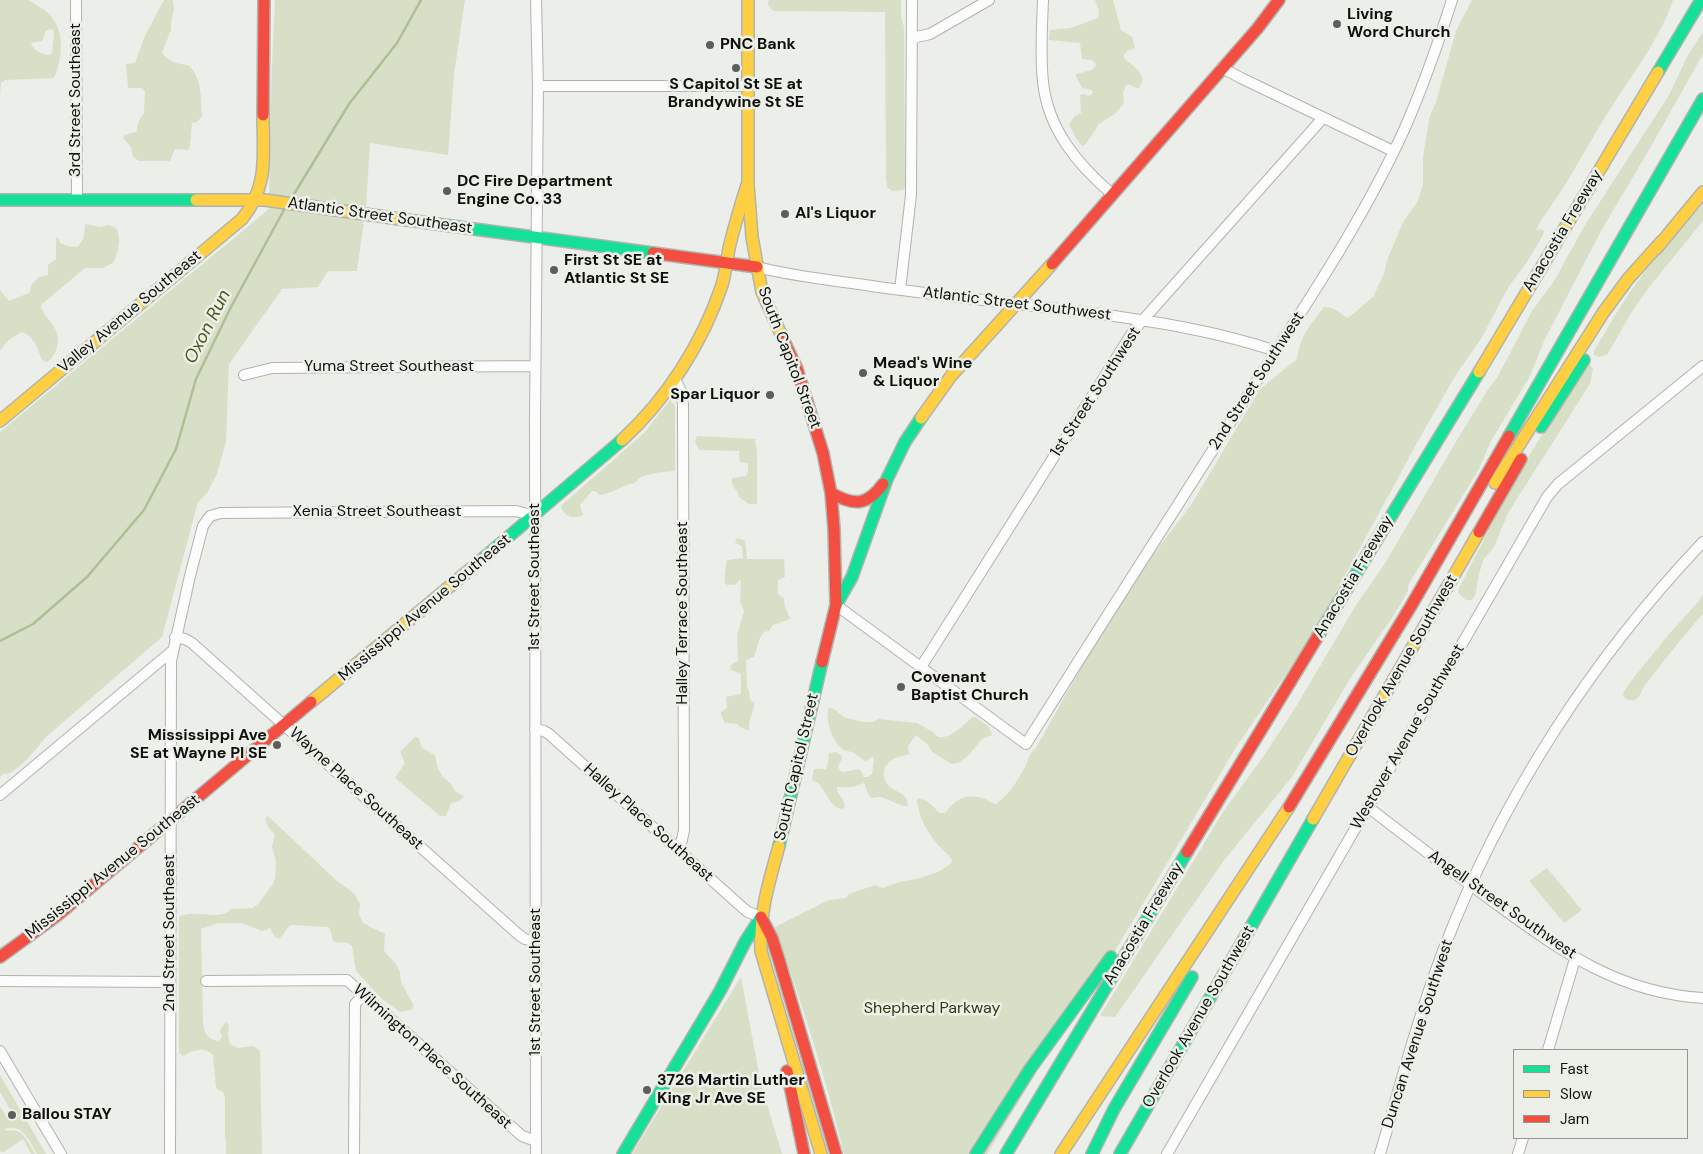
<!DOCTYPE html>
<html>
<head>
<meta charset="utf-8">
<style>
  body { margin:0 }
  #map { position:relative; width:1703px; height:1154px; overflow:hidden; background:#eceeea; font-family:"DM Sans",sans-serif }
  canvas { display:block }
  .legend { position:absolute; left:1513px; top:1049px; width:175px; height:90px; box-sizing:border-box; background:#edf0e8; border:1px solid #949691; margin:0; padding:6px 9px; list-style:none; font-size:15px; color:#0f100e }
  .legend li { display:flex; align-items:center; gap:10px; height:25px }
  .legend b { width:25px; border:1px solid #949691 }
</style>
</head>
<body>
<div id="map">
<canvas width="1703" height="1154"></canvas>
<ul class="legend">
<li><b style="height:6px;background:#16e098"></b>Fast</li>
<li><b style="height:6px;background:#ffcf43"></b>Slow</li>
<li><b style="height:6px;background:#f24e42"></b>Jam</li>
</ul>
</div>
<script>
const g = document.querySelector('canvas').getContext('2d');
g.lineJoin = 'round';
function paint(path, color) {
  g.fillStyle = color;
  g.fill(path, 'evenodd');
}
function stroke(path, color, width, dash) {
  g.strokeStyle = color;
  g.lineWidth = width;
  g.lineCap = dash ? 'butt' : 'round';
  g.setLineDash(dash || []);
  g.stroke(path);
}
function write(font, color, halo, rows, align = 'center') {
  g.font = font + ' "DM Sans",sans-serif';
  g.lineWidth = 5;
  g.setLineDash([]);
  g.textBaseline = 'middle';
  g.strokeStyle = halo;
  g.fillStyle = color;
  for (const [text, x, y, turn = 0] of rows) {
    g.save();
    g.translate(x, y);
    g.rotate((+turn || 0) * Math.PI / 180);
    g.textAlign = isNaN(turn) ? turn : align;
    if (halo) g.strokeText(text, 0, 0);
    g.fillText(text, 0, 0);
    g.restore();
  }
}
paint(new Path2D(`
  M0 0C9 0 19 0 28 0 31 1 35 4 38 6 65 19 65 53 54 78L5 80 1 83 0 96ZM50 29 53 30 54 33 52 53 50 55C43 55 33 51 31 43L42 41 46 31Z
  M164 0H173L174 9 171 23V30L162 53C169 62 178 64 188 65 203 78 200 98 202 116L197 122 192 123 190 146 188 150 175 149 170 161H139L133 157 131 147 123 138 124 135 136 132 139 121 144 113 145 91 142 88H128L126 64 135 63 144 38Z
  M275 0H465L454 74 448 155 370 143 366 206 357 271H328L318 287 282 289 229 364 226 442 217 474 207 493 198 502 162 637 46 737C35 750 22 768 7 774L5 773 0 777V432L269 209 270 111Z
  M769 0H901V16L904 27 905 188 903 190 892 191 887 187 886 178 885 12 773 11 768 5Z
  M1095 0H1113L1121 30 1132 37 1135 48 1127 51 1123 56 1124 58C1132 66 1149 74 1139 88H1137L1128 84 1126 85 1123 93 1124 103 1116 113 1099 124 1086 144 1082 146 1076 138 1069 124 1074 117 1081 113 1080 95 1083 94 1088 96 1093 93 1092 90 1082 88 1076 76V74L1092 70 1096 66 1095 62 1091 60 1082 59 1080 43 1049 40 1050 30 1071 28 1098 18 1099 11Z
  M1472 0H1673C1661 36 1637 68 1616 100 1598 127 1582 157 1565 185 1556 200 1544 214 1536 230L1542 229 1544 231 1543 235 1527 262 1509 286 1481 339 1457 373 1423 432 1315 631 1235 749 1087 998 1067 1022 987 1154H844C826 1077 801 1002 775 927L829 900 846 898 849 894 875 885 883 888 896 883 920 878 940 871 949 865 952 861C950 854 944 852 939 846 928 834 918 816 917 800L918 798 927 801 940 813H945C956 799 966 792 985 799 989 801 991 803 996 804 1008 795 1017 782 1024 769 1029 761 1028 753 1036 748L1084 662 1142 569 1191 505 1260 389 1297 359C1299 338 1311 323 1324 307 1334 306 1339 313 1348 318L1373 297 1384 274 1387 260 1403 222 1418 201 1423 184V157L1429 119 1436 102 1456 31Z
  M1703 32V54L1649 150 1601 231 1545 339 1530 376 1491 441 1479 469 1413 577 1408 586V591L1394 615 1351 677 1292 777 1225 859 1115 1017 1100 1016 1223 812 1263 757 1297 705 1356 605 1384 565 1457 440 1487 391 1498 376 1532 311 1554 281 1585 225 1669 95 1688 55Z
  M1703 204V221L1650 286 1633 310 1607 355 1599 357 1594 355V351C1613 318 1633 285 1657 256 1672 238 1688 221 1703 204Z
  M85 224 100 227 109 225 116 228C122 238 118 253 113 263L103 268H85L42 304 41 307C47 324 64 327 56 350 54 355 52 359 47 362L43 361C37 350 36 337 22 332L10 339 0 350V290L9 301 29 293 32 284 39 277 48 275V265L56 259V237L59 239 60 243 68 246 78 247 84 237Z
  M1590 364 1593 369 1590 384 1508 513 1494 547 1483 560 1478 578 1476 593 1472 600H1466L1458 593 1459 588 1512 485 1538 441Z
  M670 400 675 406V471C663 472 641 473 635 483 623 484 613 494 600 495L595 491H592L580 505 583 515C573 519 565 518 561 507L562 505 644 433Z
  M697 436 755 439 757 452V504H749L739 497C739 490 730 487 732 478L746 476 748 472V463L740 462 739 451 699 450 695 442Z
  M737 538 745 540 747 559H784L785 577 778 580V594L784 598 785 607 790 618V619L773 625 769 631 764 632 760 638 754 657 746 660 747 688 749 690 750 700 755 703 749 723V731L740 727 737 724 725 723 721 715V712L727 708 726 697 741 694V674L731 670 730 667 733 663 738 661 737 635 744 611 740 601 741 579 735 585H727L725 583C724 581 726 563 727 560L743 558 742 546 735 543Z
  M1703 594V614C1682 637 1664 661 1645 685 1641 691 1640 698 1633 701L1625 699 1623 693 1631 681 1669 634 1699 601Z
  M829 707 835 710 844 717 862 722H873L879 719 917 723 933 732 938 737C951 739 963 725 973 717H975L989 727 992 735 982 739 967 757 958 763 952 764 932 752 928 745 916 735 908 746 909 754C904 756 900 756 895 758 884 763 880 775 888 785 895 793 908 792 908 806H903L881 797 872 798 868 794 864 783 853 787H837C836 795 847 799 844 808L841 809C826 805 826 784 812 780L814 769H826L828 763 829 753 836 752 842 756V759L838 766 840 771 843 772 860 769 864 777H868L872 774 874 759 873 756 867 761C861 760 859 756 854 753 849 751 843 751 840 747 831 738 825 718 829 707Z
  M415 737 419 738 422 748 435 755 438 769 443 777 451 784 455 791 463 796 464 797 459 801 451 803 446 816H440L395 778 405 763 400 752Z
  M268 816 337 881 354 893 360 904 359 914 363 923 385 934 384 951 396 964 400 972 401 982 414 1006 411 1010 400 1012 383 1000 356 971 352 946 348 943 334 942C330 937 333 931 328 927L291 925C286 927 284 935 279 939L275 937 270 928 262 931 242 923H218L201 929 203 1023C204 1033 208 1040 219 1041L222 1037 220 1030 226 1022 229 1025 228 1035 230 1044 238 1048 253 1046 260 1050 262 1154H226V1139H225V1097L223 1092 217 1089 216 1087 213 1055C204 1046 193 1050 183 1056L179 1053V917C194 908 221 922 231 909L253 908 258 904 273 884 275 878 276 861 272 847 275 834 268 827 265 819Z
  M1547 868 1582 910 1564 923 1529 881Z
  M741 977 761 1084 782 1154H632Z
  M0 1075 46 1154H37C29 1141 23 1123 5 1129L6 1131C23 1127 27 1141 35 1154H31L23 1139 2 1153 0 1150V1106L9 1121 15 1118 0 1092Z`), '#d7e0c6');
stroke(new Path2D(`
  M291 199 349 104 397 43 421 0
  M0 641 33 624 87 577 144 510 176 449 196 379 231 307 285 208`), '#b0be95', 2.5);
const street = new Path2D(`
  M76 0 77 200
  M536 0 538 86 535 418 536 1154
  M1043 0C1042 27 1040 55 1043 82 1048 129 1077 164 1112 194
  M912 38 930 34 989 0
  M1222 68 1241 78 1393 151
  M538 86H748
  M757 267C792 276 829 280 865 285 940 296 1015 303 1091 313 1153 321 1216 331 1276 351
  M900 290 911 195 912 0
  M244 375 272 368 535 366
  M675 379 681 391 683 405 684 830 682 840 677 848
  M836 605 1026 744C1096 633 1166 523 1237 412 1295 320 1359 229 1404 130 1423 87 1438 44 1452 0
  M175 637 185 639 192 643 519 935 525 939 536 942
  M921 667 1134 330 1323 118
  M535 729 544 731 549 734 743 908 748 912 761 917
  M0 795 171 652
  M1368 807C1412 841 1456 875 1502 908 1565 954 1621 993 1703 998
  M0 981 170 982
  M206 981 347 980 522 1136 536 1141
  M1548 1050 1575 959
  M0 1051 61 1154
  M170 1154 171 661 190 576 203 526 210 516 221 513 516 511 535 516
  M354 1154 355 1004 363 995
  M1167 1154 1547 497 1558 484 1703 366
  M1380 1154C1400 1086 1418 1017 1443 951 1501 799 1591 660 1703 542
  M1518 1154 1523 1138`);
const fast = new Path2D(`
  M1658 72 1701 0
  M0 200H196
  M414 221 653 253
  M1541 427 1584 360
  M1509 436 1703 99
  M473 567 622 440
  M836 605 852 577 887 479 905 442 921 418
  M1318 636 1479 372
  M779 846 822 662
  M623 1154 720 991 745 942 761 917
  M976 1154 1030 1069 1111 957
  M1006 1154 1187 852
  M1092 1154 1114 1109 1192 977
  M1120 1154 1313 819`);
const slow = new Path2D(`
  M748 0V184L752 237 762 292 784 341
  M196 200H265L414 221
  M1656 249 1703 192
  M1479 372 1658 72
  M921 418 951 376 1052 264
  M0 421 242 219C269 186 263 155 263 115
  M622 440C667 399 703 342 722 285 726 271 727 257 730 244 735 224 741 204 747 185
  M1495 483 1603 313 1628 279 1662 241
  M311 702 473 567
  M1313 819 1479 532
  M779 846C769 882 759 913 761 951L821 1154
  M1061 1154 1289 807`);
const jam = new Path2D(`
  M263 115 264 0
  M653 253 757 267
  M1052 264 1257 29 1279 0
  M784 341 797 369 823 453 831 493 834 529 836 605 822 662
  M831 493C854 506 867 506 883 484
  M1479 532 1521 459
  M1289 807 1411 606 1509 436
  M1187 852 1318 636
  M761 917 772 938 779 960 836 1154
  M0 957 59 914 311 702
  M787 1071 804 1154`);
stroke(street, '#b1b3af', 12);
stroke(fast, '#b1b3af', 14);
stroke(slow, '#b1b3af', 14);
stroke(jam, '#b1b3af', 14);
stroke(street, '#fcfcfc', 10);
stroke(fast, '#16e098', 11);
stroke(slow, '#ffcf43', 11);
stroke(jam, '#f24e42', 11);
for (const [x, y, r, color] of [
  [1337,24,5,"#5c5e5b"],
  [710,45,5,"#5c5e5b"],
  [736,68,5,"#5c5e5b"],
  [447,191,5,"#5c5e5b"],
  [785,214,5,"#5c5e5b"],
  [554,270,5,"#5c5e5b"],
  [863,373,5,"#5c5e5b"],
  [770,395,5,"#5c5e5b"],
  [901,687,5,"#5c5e5b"],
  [277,745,5,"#5c5e5b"],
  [647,1090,5,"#5c5e5b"],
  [12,1115,5,"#5c5e5b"]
]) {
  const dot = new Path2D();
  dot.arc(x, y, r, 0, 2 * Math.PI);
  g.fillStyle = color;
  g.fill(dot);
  stroke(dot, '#edf0e8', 2);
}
write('bold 16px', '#0f100e', '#edf0e8', [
  ["Living",1347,15],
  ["Word Church",1347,33],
  ["PNC Bank",720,45],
  ["S Capitol St SE at",736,85,"center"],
  ["Brandywine St SE",736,103,"center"],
  ["DC Fire Department",457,182],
  ["Engine Co. 33",457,200],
  ["Al's Liquor",795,214],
  ["First St SE at",564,261],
  ["Atlantic St SE",564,279],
  ["Mead's Wine",873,364],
  ["& Liquor",873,382],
  ["Spar Liquor",760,395,"right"],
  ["Covenant",911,678],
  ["Baptist Church",911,696],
  ["Mississippi Ave",267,736,"right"],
  ["SE at Wayne Pl SE",267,754,"right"],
  ["3726 Martin Luther",657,1081],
  ["King Jr Ave SE",657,1099],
  ["Ballou STAY",22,1115]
], 'left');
write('16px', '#0f100e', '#edf0e8', [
  ["3rd Street Southeast",76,100,-90],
  ["Atlantic Street Southeast",380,216,8],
  ["Anacostia Freeway",1563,231,-59],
  ["Atlantic Street Southwest",1017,304,7],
  ["Valley Avenue Southeast",130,312,-40],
  ["South Capitol Street",789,358,69],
  ["Yuma Street Southeast",389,367],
  ["2nd Street Southwest",1257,381,-57],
  ["1st Street Southwest",1096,392,-57],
  ["Xenia Street Southeast",377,512],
  ["1st Street Southeast",535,577,-90],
  ["Anacostia Freeway",1354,577,-59],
  ["Mississippi Avenue Southeast",425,608,-40],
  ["Halley Terrace Southeast",683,613,-90],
  ["Overlook Avenue Southwest",1402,666,-60],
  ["Westover Avenue Southwest",1408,737,-60],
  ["South Capitol Street",797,767,-77],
  ["Wayne Place Southeast",356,789,42],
  ["Halley Place Southeast",648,823,42],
  ["Mississippi Avenue Southeast",113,867,-39],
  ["Angell Street Southwest",1502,905,35],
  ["Anacostia Freeway",1144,924,-59],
  ["2nd Street Southeast",170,933,-90],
  ["1st Street Southeast",536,982,-90],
  ["Overlook Avenue Southwest",1199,1017,-60],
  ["Duncan Avenue Southwest",1418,1034,-72],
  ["Wilmington Place Southeast",432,1057,42]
]);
write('16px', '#2d390e', '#edf0e8', [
  ["Shepherd Parkway",932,1009]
]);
write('italic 18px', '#47581a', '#edf0e8', [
  ["Oxon Run",208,327,-63]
]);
</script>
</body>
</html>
